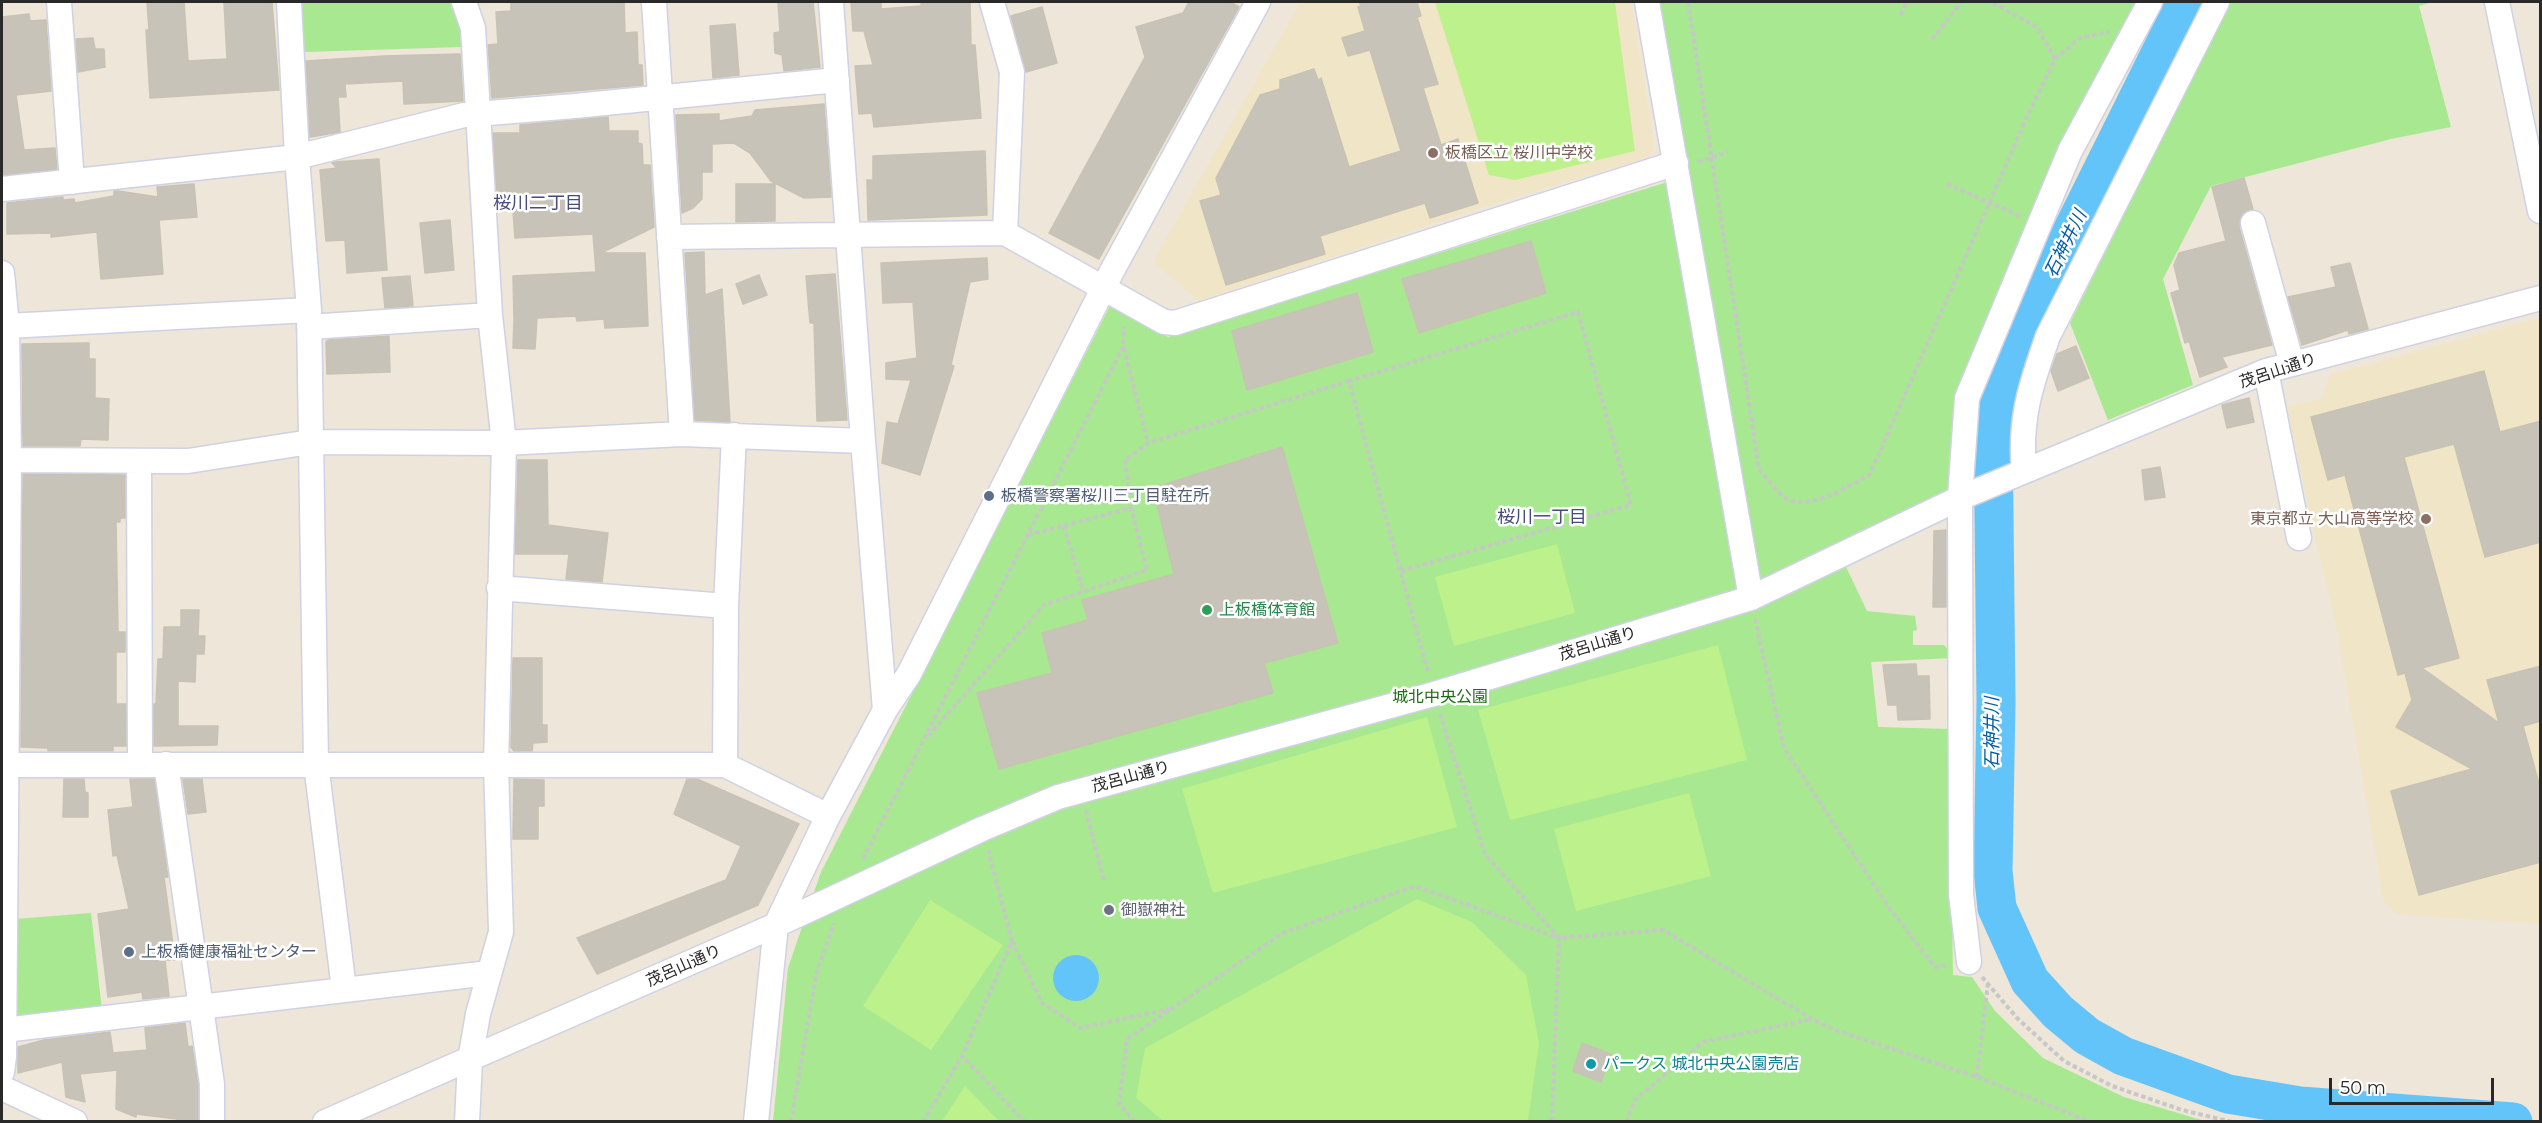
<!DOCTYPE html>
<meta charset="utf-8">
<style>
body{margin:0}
#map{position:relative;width:2542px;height:1123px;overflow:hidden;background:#ede6d9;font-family:Montserrat,sans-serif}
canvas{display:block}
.frame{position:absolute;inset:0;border:3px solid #292929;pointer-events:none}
.scale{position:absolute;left:2329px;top:1078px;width:165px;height:27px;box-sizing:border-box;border:3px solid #292929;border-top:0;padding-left:8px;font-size:18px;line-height:21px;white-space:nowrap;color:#292929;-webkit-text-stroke:4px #fff;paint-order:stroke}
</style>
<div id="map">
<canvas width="2542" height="1123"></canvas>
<div class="frame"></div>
<div class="scale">50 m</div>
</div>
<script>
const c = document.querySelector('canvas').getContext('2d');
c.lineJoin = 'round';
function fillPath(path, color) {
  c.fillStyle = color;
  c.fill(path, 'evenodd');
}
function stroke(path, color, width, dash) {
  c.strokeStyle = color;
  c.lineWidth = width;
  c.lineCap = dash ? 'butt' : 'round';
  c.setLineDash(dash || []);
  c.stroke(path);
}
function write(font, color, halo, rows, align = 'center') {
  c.font = font + ' Montserrat,"Noto Sans JP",sans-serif';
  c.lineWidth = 5;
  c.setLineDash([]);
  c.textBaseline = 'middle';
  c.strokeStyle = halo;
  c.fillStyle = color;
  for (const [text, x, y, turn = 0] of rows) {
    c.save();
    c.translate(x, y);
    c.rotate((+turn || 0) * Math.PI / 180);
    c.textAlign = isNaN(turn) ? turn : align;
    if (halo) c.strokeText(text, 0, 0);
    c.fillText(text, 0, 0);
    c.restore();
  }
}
const education = new Path2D(`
 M1300,2H1631L1655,148L1648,157L1480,208L1199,301L1153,262Z
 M2540,318V924L2396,914L2384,902L2337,631L2286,407L2322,398L2330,375Z`);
const green = new Path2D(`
 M302,2H450L460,30L461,47L304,52Z
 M1657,2H2139L2003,277L1953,411L1947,493L1837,548L1867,611L1915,616L1917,630L1913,631V645H1944L1950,652L1951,658L1871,662L1878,727L1949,729L1953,975L1972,977L1995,1011L2043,1058L2124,1097L2205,1121L773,1122L788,968L821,872L1110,306L1168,337L1687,176Z
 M2230,2H2433L2419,6L2451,127L2391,139L2211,186L2163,279L2193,385L2108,420L2070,323Z
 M91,913L102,1010L16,1017L15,919Z`);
const pitch = new Path2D(`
 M1435,2H1615L1635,151L1515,180L1489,175Z
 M1557,544L1575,613L1454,646L1435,577Z
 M1718,645L1747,760L1510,820L1478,710Z
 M1427,717L1457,827L1213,893L1182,789Z
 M1689,793L1711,876L1576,911L1554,829Z
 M1417,899L1472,922L1526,975L1539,1043L1528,1121H1163L1136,1098L1145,1048Z
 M930,900L1003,945L931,1050L863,1006Z
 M965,1086L999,1121H942Z`);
const water = new Path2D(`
 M1053 978a23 23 0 1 1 46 0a23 23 0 1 1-46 0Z`);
const river = new Path2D(`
 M2186,2L2028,320L1993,422L1996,702L1993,871L1997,908L2030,981L2058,1012L2087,1036L2123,1056L2228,1094L2300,1106L2513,1122`);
const building = new Path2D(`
 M147,2H184L188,61L227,59L224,2H272L279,90L150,98L146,30H149Z
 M511,2H624L625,33L637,32L638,65H642L643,85L492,98L488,45L498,44L496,12L511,11Z
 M778,2H813L820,67L784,71L782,55L775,53L774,33L780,32Z
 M851,2H881V9L921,6V2H970L971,45H975L981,118L874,127L872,113L859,114L855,66L873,65L864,31H853Z
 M1189,2H1230L1239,7L1099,259L1049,233L1145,57L1136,27L1183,13Z
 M1359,2H1417L1421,16L1417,17L1438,84L1423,88L1441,145L1458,139L1478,203L1430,218L1425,203L1320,236L1325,254L1226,285L1200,201L1221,195L1216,178L1260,95L1280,89V80L1314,69L1318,80L1321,78L1349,167L1401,151L1370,50L1348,56L1342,38L1365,31L1358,7L1361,6Z
 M1042,7L1057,63L1026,72L1011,16Z
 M29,14L30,21L46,20L51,91L16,95L24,150L55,148L57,169L2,175V17Z
 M735,24L739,75L713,78L710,26Z
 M93,38L95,49H104L105,67L78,72L76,39Z
 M460,54L463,101L404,104L403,81L345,84L346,97H338L340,132L310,137L306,61L385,56Z
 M824,104L831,197L804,198L771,181L750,153L734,143L712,144V172H702V199L693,208L682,213L676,115L719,114V121L752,116L755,110Z
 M608,117L609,131H638V143L642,144L643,165H650L654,227L601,253H645L648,326L605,328L604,319L577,321L576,316L537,318L535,349L513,348L514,319L513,276L596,272L593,234L515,238L512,198H497L493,133H520V125Z
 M985,151L987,215L868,220L867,180H873V156Z
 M379,159L387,270L347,273L345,240L326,241L320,170L337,168L332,163L335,162Z
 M2244,178L2253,209L2242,213L2239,227L2272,345L2222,357L2227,367L2200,377L2189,341L2185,343L2171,293L2180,290L2174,265L2179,253L2226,241L2212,187Z
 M194,184L197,217L159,220L163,274L101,279L97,232L51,237V233L7,234V203L63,197V200L74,199L75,203L114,196V191H118L158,197L157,187Z
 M736,184H775V221L736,222Z
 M450,220L454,270L425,273L420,223Z
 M1531,241L1546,293L1419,333L1402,279Z
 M704,252L705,295L722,289L730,422L695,420L685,253Z
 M987,258L988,279L970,282L951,365L954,366L920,475L882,463L887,422L898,424L911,380L886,379V363L917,358L913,302L883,303L881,263Z
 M2350,263L2368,329L2349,334L2348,330L2302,345L2288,297L2336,287L2331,267Z
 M835,274L847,420L817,421L814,323H810L806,276Z
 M759,275L767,295L743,304L736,284Z
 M410,276L413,306L385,308L382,278Z
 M1357,293L1373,352L1247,390L1232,331Z
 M389,336L390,372L327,374L326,342L328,340Z
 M89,343V359H95V398L109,399L108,440L81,439L80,446H23L22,344Z
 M2076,346L2089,378L2058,391L2051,371L2057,354Z
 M2484,371L2500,432L2541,421V542L2485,557L2454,444L2404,457L2459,658L2422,668L2499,723L2487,680L2541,666V721L2523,726L2541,791V862L2419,895L2391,791L2472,769L2396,727L2412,700L2405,673L2398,675L2345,475L2328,480L2311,417Z
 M2249,398L2254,422L2227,428L2222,405Z
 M1282,447L1338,643L1264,663L1273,693L999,769L977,693L1052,673L1042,633L1088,620L1082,600L1174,574L1153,488Z
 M518,460H547L548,525L608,533L602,582L566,579L569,554H515Z
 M2160,467L2165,497L2145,500L2142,470Z
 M23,474L125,475V518H120V522H116L118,632H125V652H116V704H126V746H113V751H48V748L21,747Z
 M1946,530V607H1933L1934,531Z
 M181,610H199L198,636H205L204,654H196L195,682L178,681V726H218L217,745L154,746V704H156L158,659H163L164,627H181Z
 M513,658H542V725H547V742L533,743L532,751H514L511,747Z
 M1916,664L1917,676H1929L1930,719L1898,720L1897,705H1888L1883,665Z
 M64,779H84L85,792L88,793V817H63Z
 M130,779H154L168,877H164L175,960H165L169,996L143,999L142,992L108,997L98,914L129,909L117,855L113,856L108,810L133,807Z
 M183,779H202L206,812L188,814Z
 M514,779L544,780V806H538V839H513Z
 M687,779H697L799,824L758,905L597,974L577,938L726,880L741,846L674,814Z
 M185,1023L188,1047L192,1046L198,1085V1122H177V1119L136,1114V1117L116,1109L117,1070L80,1074L85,1102L66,1097L62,1062L18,1073V1047L44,1040L110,1032L113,1053L147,1050L145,1028Z
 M1582,1043L1611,1054L1601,1082L1573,1071Z`);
const path = new Path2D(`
 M1688,2L1759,469C1767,478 1775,490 1784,497C1806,514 1851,485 1870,474L2030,110L2055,59L2037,27L1991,2
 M1901,15L1906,2
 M1932,39L1962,2
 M2055,59L2080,38L2109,32
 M1698,162L1728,152
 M1947,184L2020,216
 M1124,348L1148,443
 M1064,526L1083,591
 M1028,535L1131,508L1125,460L1148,443L1349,381
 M1401,571L1631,505L1578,312L1349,381L1428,673
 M1755,619L1784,748L1890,909L1935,967L1949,965
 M1440,714L1485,854L1559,938L1663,930L1812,1019L1838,1031L1977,1077L2091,1122
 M928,736L1044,605L1147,570L1131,508
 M1086,810L1104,882
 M988,850L1012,941L962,1056L1025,1122
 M863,859L1123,347L1124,326
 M1012,941L1042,1003L1081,1028L1169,1009
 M1982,977L2018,1019L2064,1061L2112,1086L2182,1110L2232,1122
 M1977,1077L1988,983
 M791,1122L816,975L834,923
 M923,1122L962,1056
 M1135,1122L1119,1104L1127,1039L1283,933L1415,886L1559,938L1552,1122
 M1626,1122L1635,1100L1703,1042L1812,1019`);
const minor = new Path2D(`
 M59,2L72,182
 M289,2L297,157L309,310L316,764L344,989
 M464,2L473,28L490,315L504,443L496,765L501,932L478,1014L470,1060L467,1122
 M654,2L682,434
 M831,2L863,441
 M992,2L1012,72L1005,233
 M1647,2L1751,598
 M2497,2L2540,211
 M2,189L297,157L464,115L575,106L837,80
 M2253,223L2292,364
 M669,237L1005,233L1164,322L1175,323L1676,163
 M2,273L7,326L9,460L4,1057L2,1072
 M7,326L309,310
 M309,327L490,315
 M2266,371L2299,538
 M9,460L188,461L310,442L504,443L682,434L863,441L885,710
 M139,461L140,764
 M2024,471C2019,419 2031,384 2048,336L2217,2
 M499,588L726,606L725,765
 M726,606L734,435
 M166,764L212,1084V1122
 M2,765H725L828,816
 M1969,962L1961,894L1960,498L1967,398L2070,151L2150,2
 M4,1030L489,973
 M2,1088L75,1122
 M325,1122L776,925L982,829L1058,797L1434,694L1751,598L1960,498L2266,371L2540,298
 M756,1122L776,925L828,816L885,710L909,674L1112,271L1258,2`);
const markers = [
 [1433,153,6,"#8d6e63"],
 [989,496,6,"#5c6f8a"],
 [2426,519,6,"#8d6e63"],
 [1207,610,6,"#2e9e5b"],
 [1109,910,6,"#6b7280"],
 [129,952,6,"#5c6f8a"],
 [1591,1064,6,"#0f9aa8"]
];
const educationNames = [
 ["板橋区立 桜川中学校",1445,153],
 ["東京都立 大山高等学校",2414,519,"right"]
];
const streetNames = [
 ["茂呂山通り",2278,371,-18],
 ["茂呂山通り",1598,644,-17],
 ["茂呂山通り",1131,777,-15],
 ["茂呂山通り",684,966,-24]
];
const serviceNames = [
 ["板橋警察署桜川三丁目駐在所",1001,496],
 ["上板橋健康福祉センター",141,952]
];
const leisureNames = [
 ["上板橋体育館",1219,610]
];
const parkNames = [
 ["城北中央公園",1440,697]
];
const worshipNames = [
 ["御嶽神社",1121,910]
];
const cultureNames = [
 ["パークス 城北中央公園売店",1603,1064]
];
const neighbourhoodNames = [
 ["桜川二丁目",538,204],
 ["桜川一丁目",1542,518]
];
const waterNames = [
 ["石神井川",2066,244,-64],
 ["石神井川",1993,733,-90]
];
fillPath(education, '#f0e6c7');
fillPath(green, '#a7e891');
fillPath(pitch, '#bdf18b');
fillPath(water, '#63c4f9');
stroke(river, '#63c4f9', 39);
fillPath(building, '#c8c3b9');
stroke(building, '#c8c2b3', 1.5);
stroke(minor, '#cfd1e4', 27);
stroke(path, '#c7c7c7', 4, [4.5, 3]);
stroke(minor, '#fff', 24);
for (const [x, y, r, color] of markers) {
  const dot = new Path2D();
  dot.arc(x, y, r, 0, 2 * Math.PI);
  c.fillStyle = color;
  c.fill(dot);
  stroke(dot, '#fff', 2);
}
write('16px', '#785e54', '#fff', educationNames, 'left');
write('16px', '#292929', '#fff', streetNames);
write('16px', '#4e5e75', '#fff', serviceNames, 'left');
write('16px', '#27864d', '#fff', leisureNames, 'left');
write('16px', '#1e6c13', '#fff', parkNames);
write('16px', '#5b616d', '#fff', worshipNames, 'left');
write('16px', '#0d838f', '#fff', cultureNames, 'left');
write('18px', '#464b7d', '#fff', neighbourhoodNames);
write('italic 18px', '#025ea4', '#fff', waterNames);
</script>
